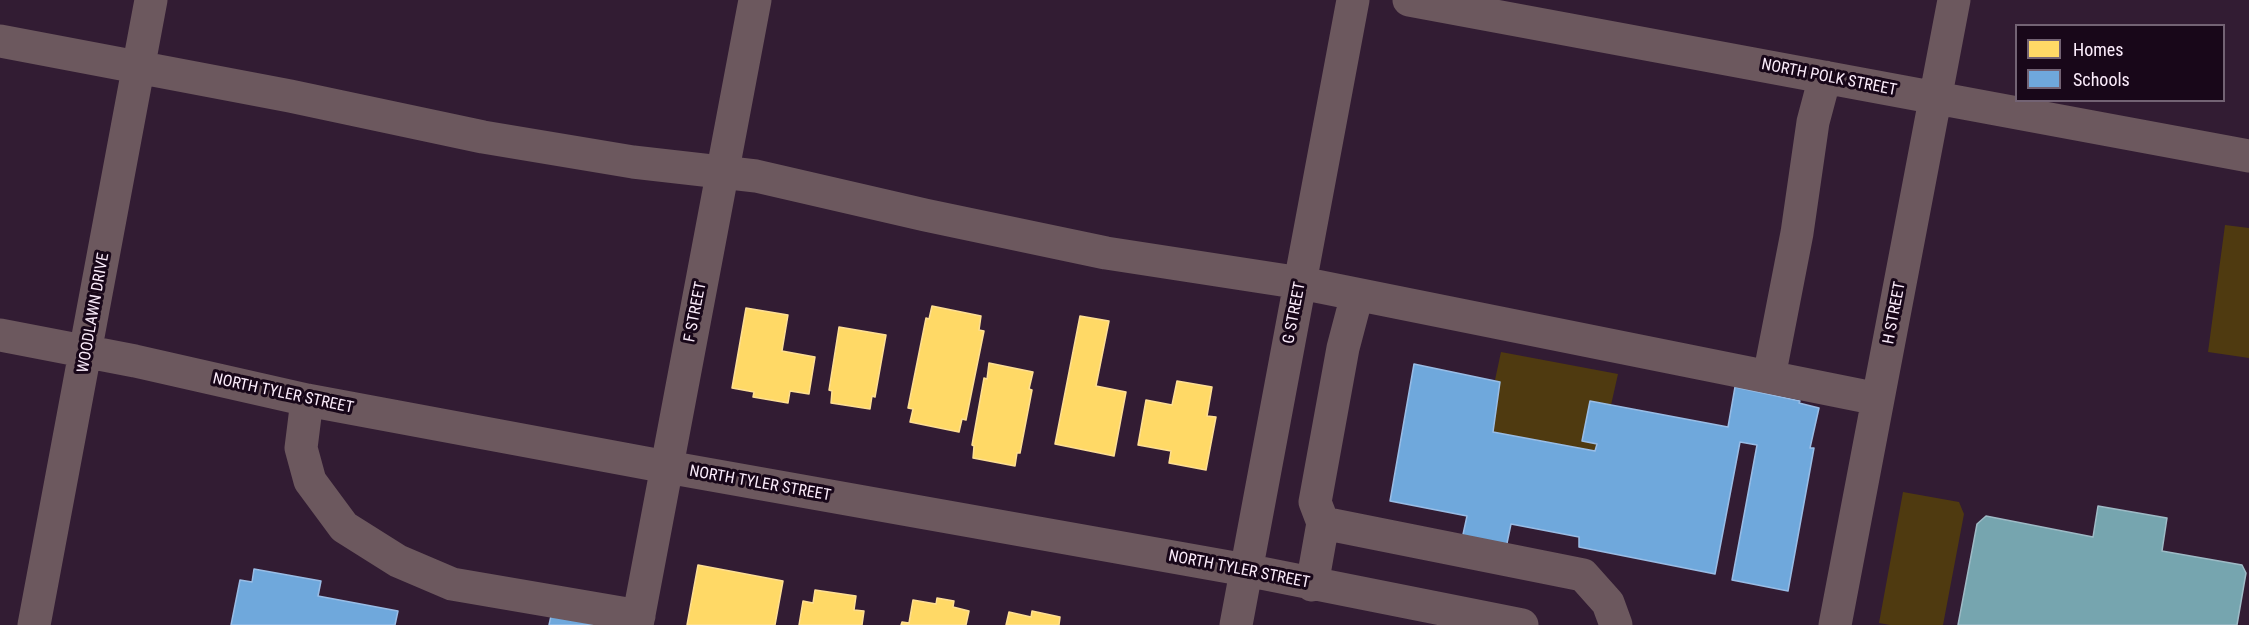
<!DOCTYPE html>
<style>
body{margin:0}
#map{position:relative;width:2249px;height:625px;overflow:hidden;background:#321c33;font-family:"Roboto Condensed",sans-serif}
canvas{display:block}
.legend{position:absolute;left:2015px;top:24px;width:210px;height:78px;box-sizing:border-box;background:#180719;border:2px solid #736374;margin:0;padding:8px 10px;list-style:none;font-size:18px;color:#fcedfc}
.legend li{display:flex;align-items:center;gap:12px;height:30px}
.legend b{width:30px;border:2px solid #736374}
</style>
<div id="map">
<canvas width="2249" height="625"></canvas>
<ul class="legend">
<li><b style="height:16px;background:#ffd966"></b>Homes</li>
<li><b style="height:16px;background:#6fa8dc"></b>Schools</li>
</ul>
</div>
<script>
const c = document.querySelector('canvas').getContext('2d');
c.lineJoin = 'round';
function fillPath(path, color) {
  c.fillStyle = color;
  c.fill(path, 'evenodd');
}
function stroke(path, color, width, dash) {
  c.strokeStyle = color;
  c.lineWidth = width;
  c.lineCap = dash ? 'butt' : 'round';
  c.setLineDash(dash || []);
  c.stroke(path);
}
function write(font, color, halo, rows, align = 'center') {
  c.font = font + ' "Roboto Condensed",sans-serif';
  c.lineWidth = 6;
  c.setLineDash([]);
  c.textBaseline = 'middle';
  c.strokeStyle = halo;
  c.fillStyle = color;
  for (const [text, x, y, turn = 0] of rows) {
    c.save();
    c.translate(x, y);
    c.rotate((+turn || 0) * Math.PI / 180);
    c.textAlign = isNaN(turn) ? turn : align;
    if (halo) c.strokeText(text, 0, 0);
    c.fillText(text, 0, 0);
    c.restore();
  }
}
const green = new Path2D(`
 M2225,225L2249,228V358L2208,352Z
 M1501,352L1618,374L1611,405L1590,401L1582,441L1597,444L1595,451L1493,432L1500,382L1495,380Z
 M1903,492L1959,502L1964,514L1943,625H1890L1879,623Z`);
const homes = new Path2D(`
 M932,306L981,316L979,330L984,331L966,420L962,419L959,432L910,422L913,409L908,408L926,318L929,319Z
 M746,308L788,315L782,351L815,357L809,394L790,391L788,403L753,397L754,392L732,388Z
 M1080,316L1109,321L1096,386L1126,392L1114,456L1055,444Z
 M839,327L886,335L875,397L872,396L870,409L831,403L832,391L829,390Z
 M989,363L1033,372L1029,389L1032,390L1020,453H1017L1015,466L973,458L974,446L972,445L984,378L987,379Z
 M1177,381L1212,387L1207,416L1216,417L1206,470L1169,463L1171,451L1138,445L1146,400L1172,405Z
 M698,565L783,581L775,625H687Z
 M815,590L856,596L854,610L864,611L862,625H799L803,601L813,603Z
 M937,598L954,601L953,607L969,611L966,625H901L902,622L909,623L913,600L936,604Z
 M1032,611L1060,617L1059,625H1006L1009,612L1031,617Z`);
const schools = new Path2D(`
 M1414,364L1500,382L1493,432L1595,451L1597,444L1582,441L1590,401L1728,427L1735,387L1800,401L1799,403L1819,408L1810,448H1814L1788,591L1732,580L1757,445L1740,442L1715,574L1579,547V537L1511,524L1506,548L1462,539L1467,516L1390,501Z
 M254,569L321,581L318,596L398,611L395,625H231L240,580L252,582Z
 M551,616L601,625H549Z`);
const public = new Path2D(`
 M2098,506L2167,518L2162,551L2242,565L2246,573L2237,625H1958L1977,524L1986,516L2093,537Z`);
const minor = new Path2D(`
 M1409,0L2249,156
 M0,41L290,96L483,137L633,162L756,176L925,215L1106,253L1301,283L1878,399
 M0,335L135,361L307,400L667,467L1246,570L1522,625
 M1769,377L1797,233L1813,122L1825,77
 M307,400L301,448L310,481L344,527L398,561L452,584L639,616
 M1323,523L1583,575L1608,603L1616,625
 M1312,585L1323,523L1315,502L1343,348L1357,295
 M34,625L151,0
 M637,625L755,0
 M1236,625L1353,0
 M1835,625L1954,0`);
const streetNames = [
 ["NORTH POLK STREET",1829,78,11],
 ["F STREET",696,312,-79],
 ["WOODLAWN DRIVE",94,313,-80],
 ["G STREET",1295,313,-79],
 ["H STREET",1895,313,-79],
 ["NORTH TYLER STREET",283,394,12],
 ["NORTH TYLER STREET",760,484,10],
 ["NORTH TYLER STREET",1239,570,11]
];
fillPath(green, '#4f3a10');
fillPath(homes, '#ffd966');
stroke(homes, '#fedf93', 1.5);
fillPath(schools, '#6fa8dc');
stroke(schools, '#99bde6', 1.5);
fillPath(public, '#76a5af');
stroke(public, '#9ebbc6', 1.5);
stroke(minor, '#6c585e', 33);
write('16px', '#fcedfc', '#180719', streetNames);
</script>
